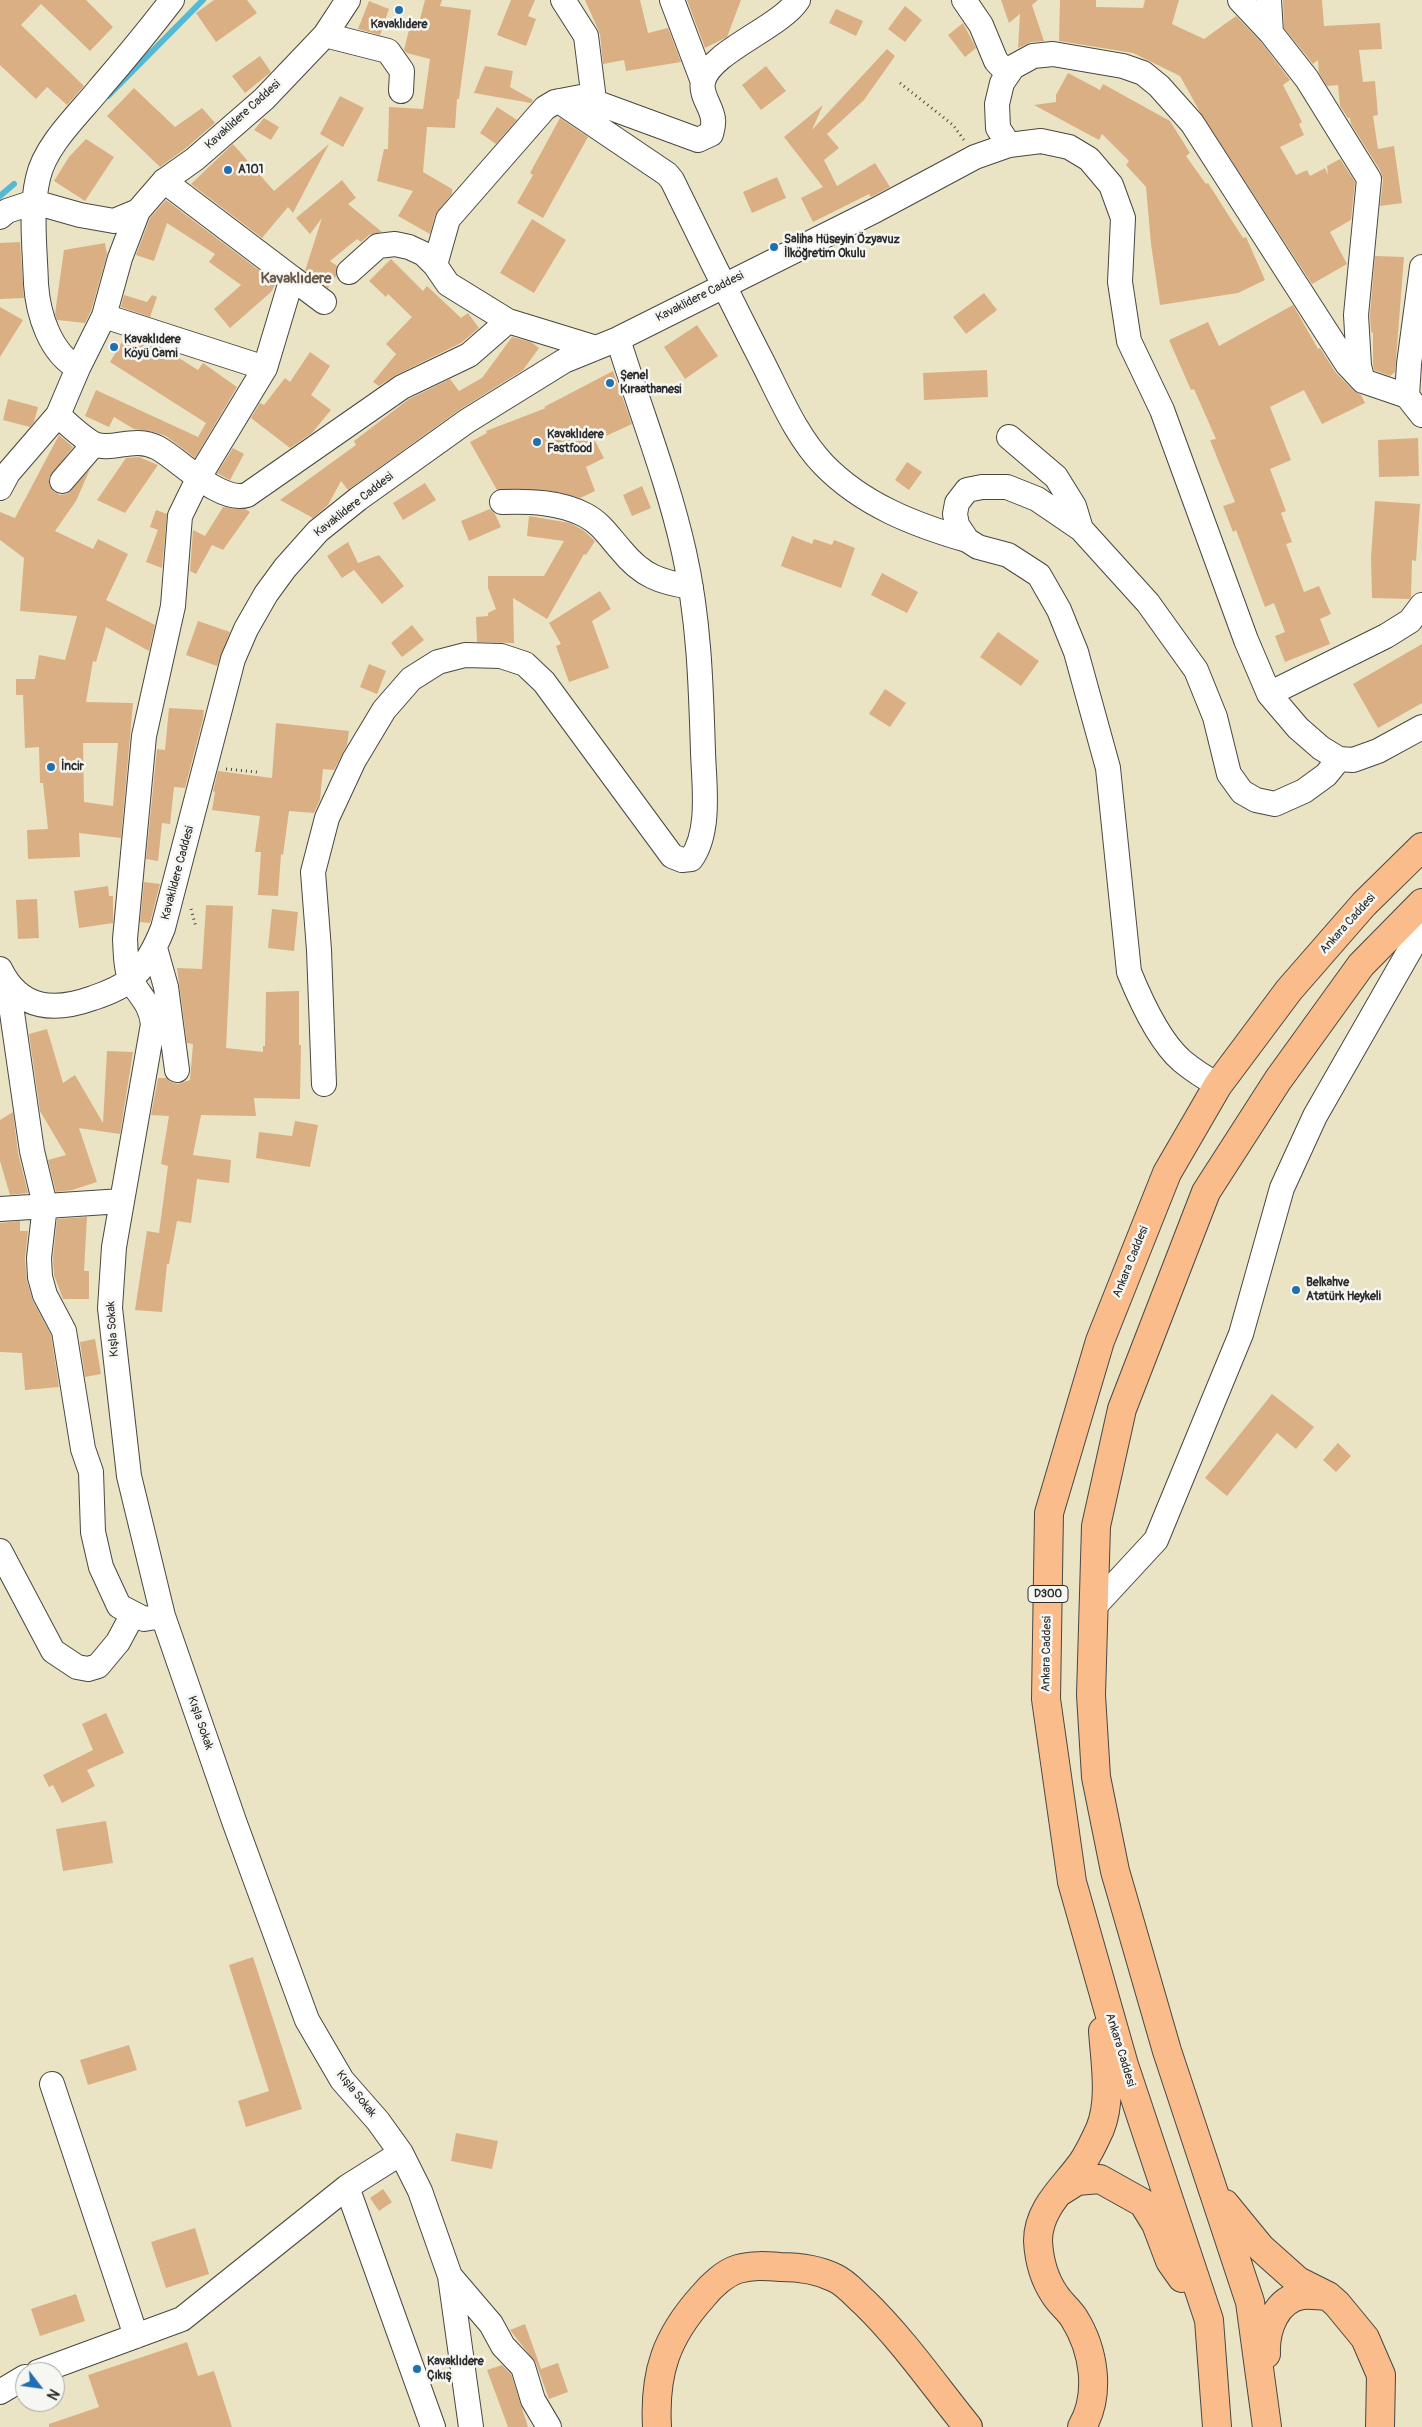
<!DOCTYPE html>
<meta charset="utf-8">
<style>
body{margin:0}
#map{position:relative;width:1422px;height:2427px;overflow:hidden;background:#eae4c5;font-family:Pangolin,sans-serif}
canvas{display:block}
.north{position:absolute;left:15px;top:2362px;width:50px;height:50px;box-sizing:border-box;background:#f6f6f2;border:1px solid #a5a5a2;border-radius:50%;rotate:120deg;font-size:14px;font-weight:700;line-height:20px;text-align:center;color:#2b2b2b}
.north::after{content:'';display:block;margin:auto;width:18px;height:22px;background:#1f6fb2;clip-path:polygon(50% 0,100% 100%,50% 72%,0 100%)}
</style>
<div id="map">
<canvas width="1422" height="2427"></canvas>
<div class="north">N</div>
</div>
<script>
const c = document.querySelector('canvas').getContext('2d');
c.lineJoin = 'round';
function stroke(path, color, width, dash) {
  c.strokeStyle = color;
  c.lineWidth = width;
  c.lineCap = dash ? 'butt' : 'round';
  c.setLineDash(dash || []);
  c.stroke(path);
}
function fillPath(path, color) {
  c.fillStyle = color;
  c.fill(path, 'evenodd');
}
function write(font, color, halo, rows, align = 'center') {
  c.font = font + ' Pangolin,sans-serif';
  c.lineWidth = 5;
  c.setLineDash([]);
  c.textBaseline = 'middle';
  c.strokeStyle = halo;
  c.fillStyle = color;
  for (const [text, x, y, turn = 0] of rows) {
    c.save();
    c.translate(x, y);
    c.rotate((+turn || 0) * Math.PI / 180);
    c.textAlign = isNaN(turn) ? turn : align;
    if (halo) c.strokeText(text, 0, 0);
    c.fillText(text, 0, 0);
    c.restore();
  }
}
const stream = new Path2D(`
 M108,96L203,0
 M0,196L14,184`);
const building = new Path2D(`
 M0,0H86L113,27L90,51L41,4L21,25L84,86L67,105L47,87L36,99L0,65Z
 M214,0H247L257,13L216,42L196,13Z
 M425,0H442L440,6L471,10L459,99H457L455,128L427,127L423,172L452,189V194L435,215L430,234L398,216L413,191L377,181L384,149H388L389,107L423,109L430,59L407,53L404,50L412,18L420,19Z
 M511,0H535L528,16L536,19L526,46L497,35Z
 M585,0H640L648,33L668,28L681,62L626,71L624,60L603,64L600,34Z
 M687,0H741L727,37L705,48Z
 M1001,0H1038L1032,5L1044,41L1031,42L1018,48L1020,14L1009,23Z
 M1060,0H1096V7L1143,8L1145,0H1179L1172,24L1204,39L1236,16L1261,42L1290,80L1283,85L1302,122L1299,124L1304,135L1280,147L1296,175L1307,170L1310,176L1325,168L1328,175L1327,166L1340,159L1355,182L1351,220L1330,232L1347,264L1312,284L1200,112L1180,76L1133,53L1059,41Z
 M1283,0H1322L1324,26L1380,23L1382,49L1359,50L1363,82L1375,81L1378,115L1373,116L1378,149L1394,146L1402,203L1380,206L1383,180L1381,172L1351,124L1350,118H1348L1340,106L1338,85L1327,86L1319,73L1318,60L1313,64L1284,28Z
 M369,1L389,9L380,35L358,29Z
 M905,6L922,20L905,42L888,29Z
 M836,9L863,21L856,36L829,23Z
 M963,23L976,48L965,57L948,35Z
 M887,49L895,56L864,100L827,134L839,148L824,160L837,186L875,163L890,187L871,197L869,194L813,222L801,198L823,187L784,137L823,105L812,130Z
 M260,56L271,72L245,93L232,76Z
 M485,66L513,71L510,87L533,100L531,103L474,93Z
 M766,66L786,91L761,110L742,85Z
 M1068,73L1100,90L1103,84L1170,121L1190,153L1186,156L1206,184L1208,183L1243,238L1246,237L1265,280L1238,293L1160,305L1151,244L1146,187L1126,165L1129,161L1102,134L1099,140L1034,105L1056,102V95Z
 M134,88L175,127L202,108L215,123L186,148L160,167L107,116Z
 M340,96L364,108L343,147L320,134Z
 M497,107L517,120L496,144L480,133Z
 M264,118L279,127L271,140L254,130Z
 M560,118L588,137L543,218L517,203L533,175L530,173Z
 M86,139L114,157L85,201L54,181L69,157Z
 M233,144L274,191L329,144L293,213L288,207L262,238L191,184Z
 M777,177L786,198L752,213L743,192Z
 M342,180L356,198L348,204L382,232L369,235L361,242L357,239L330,261L337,266L336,276L328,288L305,271L322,218L310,234L296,218Z
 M166,200L276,283L271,292L230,328L214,309L241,285L209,262L215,254L167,223L154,261L136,255L150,218Z
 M532,219L566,240L534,293L500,273Z
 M20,242L24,298L0,299V243Z
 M105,243L107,255L91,311L85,323L57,320L55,314L64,250Z
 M1375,256L1404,257L1395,372L1390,376L1374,370L1373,364V333L1371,332L1370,315Z
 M391,259L423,291L427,286L461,318L468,313L479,328L461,343L396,375L379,386L373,382L396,354L386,344L412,317L388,294L386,297L369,281Z
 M984,293L997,310L966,334L953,317Z
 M124,295L147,302L152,295L157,297L150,317L121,307Z
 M1293,305L1318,349L1320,348L1336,373L1353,390L1361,395L1365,403L1322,424L1304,390L1270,407L1291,460L1270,469L1286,511L1281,513L1292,542L1286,544L1304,592L1319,586L1331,614L1320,619L1330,644L1285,662L1275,636L1285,632L1274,603L1265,607L1236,530L1233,532L1223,506L1235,502L1210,440L1216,439L1194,389L1191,390L1169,340L1208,322L1219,346Z
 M0,307L23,320L0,357Z
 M697,325L718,356L685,379L664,347Z
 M125,337L171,353L198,370L203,363L237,387L195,458L166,436L154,432L134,429L114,417L109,427L85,416L96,390L198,437L206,423L110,362Z
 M512,337L531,342L539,348L523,370L459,410L348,490L341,481L328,505L313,518L280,500L356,445L354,441L409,399L450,379L459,391L482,378Z
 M310,352L330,366L311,395L331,410L312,433L290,448L251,418L260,403L264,405L285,378L290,382Z
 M987,370L988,397L924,400L923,373Z
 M613,371L632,424L595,441L604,458L586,467L595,491L580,498L546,490H497L470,442L487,433L486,431L546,408L544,407Z
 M8,399L38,407L34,422L30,427L3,420Z
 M59,435L73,447L49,478V485L53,491L60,495L67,494L90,469L76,501L55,531L93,549L98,539L128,554L106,600L155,625L149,651L106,627L96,662L93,661L86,702L133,703L121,838L79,833L80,857L28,859L27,830L48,829L43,783H40L39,747L25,748L23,695H16V679H35L39,655L65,660L77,616L20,611L24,558L0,540V512L15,518ZM83,743H118L113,806L84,802Z
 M1418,438L1419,476L1379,477L1378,440Z
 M233,448L244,454L230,480L217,473Z
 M139,457L158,465L125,513L97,500L126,458Z
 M907,462L922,472L909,490L895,480Z
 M425,483L436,500L403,520L393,503Z
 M642,486L651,508L632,516L623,495Z
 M1375,501L1420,504L1416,561L1412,560L1411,596L1410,599L1372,598L1371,557Z
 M223,507L245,509L250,512L223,550L212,545L196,574L190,571L193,530L205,536Z
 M490,509L495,514L501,527L469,541L461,521Z
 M156,510L167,514L162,568L146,562L158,530L150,527Z
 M529,516L570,523L583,530L595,541L586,555L584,554L547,619L513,598L514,643L477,642L476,617L488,616V613L496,609L488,588V576H544L564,541L527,536Z
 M792,536L812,544L814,539L832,545L834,540L855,548L841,588L781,566Z
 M348,542L358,563L379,555L404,586L382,604L354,570L342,578L327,556Z
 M882,573L918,592L907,613L871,595Z
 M600,591L611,609L592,621L609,668L569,682L556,646L561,644L549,623Z
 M198,621L230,632L217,666L186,655Z
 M412,625L424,640L402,657L391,643Z
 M998,632L1039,661L1021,686L980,657Z
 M1422,644V703L1378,728L1353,684Z
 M369,664L386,671L377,694L360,687Z
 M885,689L906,703L890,727L869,714Z
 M169,708L204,710L203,719L185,788L174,787L170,824L162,823L158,861L146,859L157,749L165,750Z
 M276,723L349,731L347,745L334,770L323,769L320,800L314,813L289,811L283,855L281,854L278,896L258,895L261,852H255L260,816L212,810L215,792L213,791L218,771L272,778Z
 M144,882L160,884L150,923L140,922Z
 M108,886L109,896H113V923L79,928L74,891Z
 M37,899L39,938L18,939L16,900Z
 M206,905L233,906L226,1048L263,1052V1046H265L266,992L299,991V1045H301L300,1099L254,1098L256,1116L201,1115L193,1155L231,1160L229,1183L197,1179L191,1223L177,1221L169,1264H167L162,1312L135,1310L147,1231L159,1233L168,1166L161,1164L169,1116L151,1115L158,1078H166L171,1082L178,1084L190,1080L193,1044L187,1043L177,968L202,969Z
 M272,909L298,912L294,951L268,948Z
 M47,1029L63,1083L75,1075L103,1123L107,1051L133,1052L120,1134L79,1128L97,1182L72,1190L56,1192L48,1160L66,1155L40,1111L29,1034Z
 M13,1112L18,1153L28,1193L10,1195L0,1161V1120Z
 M295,1121L318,1125L310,1167L256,1158L259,1132L292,1136Z
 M87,1217L84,1271H89V1299H63L54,1275L53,1258L57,1219Z
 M20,1221V1231H28L25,1259L27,1281L33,1301L51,1335L59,1387L25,1390L22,1353L0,1352V1223Z
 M95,1339L101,1374L85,1377L80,1342Z
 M1272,1394L1314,1427L1296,1449L1277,1433L1227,1496L1205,1478Z
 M1338,1443L1351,1456L1336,1472L1323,1460Z
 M106,1713L124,1753L87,1770L95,1786L62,1803L53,1785L49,1787L43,1775L93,1750L82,1724Z
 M106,1821L113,1863L63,1871L56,1829Z
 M253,1957L302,2109L246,2127L238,2101L269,2091L229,1965Z
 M129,2045L137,2070L88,2085L80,2060Z
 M456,2133L498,2141L492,2169L451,2161Z
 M383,2189L392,2202L379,2211L370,2198Z
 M195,2228L209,2274L166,2288L151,2242Z
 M76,2294L85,2321L40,2336L31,2309Z
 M525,2324L541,2369L558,2363L568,2392L549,2399L536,2363L510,2330Z
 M187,2342L198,2376L214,2371L232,2427H49V2424L99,2407L88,2375Z
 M502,2365L511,2374L528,2427H508L487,2370Z`);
const path = new Path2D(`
 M900,83L953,125L964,140
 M226,769L257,772
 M191,909L196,927`);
const minor = new Path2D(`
 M563,0L586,36L594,100
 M672,0L703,82
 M964,0L981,25L996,61L1008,74
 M1240,0L1271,33L1307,79L1369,179L1356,315L1359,366L1363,381
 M1269,0L1271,33
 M325,35L388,51L402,71L401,91
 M559,101L667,174L672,180C702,241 731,301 762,361C780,396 796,436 824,465C863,505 915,525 967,540
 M1009,145L998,128L997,104L1002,83L1013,67L1033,56L1053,54L1123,66L1143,73L1159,86L1192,123L1347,364L1363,381L1407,396
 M164,181L292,278L265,368L199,477L180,516L173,606L144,736L125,939C126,952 125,966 130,978C139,997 150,1001 153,1024L114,1247L110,1308L129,1476L163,1616L234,1821L307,2020L342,2080L378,2121L401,2153L420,2191L450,2276L471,2427
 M0,217L7,211L34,202L80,215L114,221L138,211
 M435,265L448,219L545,108L555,102L581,97L698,140L711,134C712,130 714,124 713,119C712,107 700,95 703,82C709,52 780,28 798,0
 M1422,267L1409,364L1407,396L1422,415
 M349,272L378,246L395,244L409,247L424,254L435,265L448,284L508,321L596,348
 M292,278L324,302
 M104,316L265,368
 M78,368C50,353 38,314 36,284C35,249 30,212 38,178C45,145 80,113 100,88C125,59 149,30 172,0
 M58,415C69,425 81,437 94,444C113,452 133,435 158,448C181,461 220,503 247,495L402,387L469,355L508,321
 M1009,437L1056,477L1074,506L1081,529
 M62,481L94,444
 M0,488L8,473L58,415L78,368L104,316L120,258L138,211L164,181L195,159L264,99L325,35L348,0
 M502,502C530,501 560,502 585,515C601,523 610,538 621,550C642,576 660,582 691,587
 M1269,694L1386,636L1410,621L1422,605
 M155,948L166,987L177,1070
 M0,969C20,1010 54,1012 93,998C105,994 121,988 131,979C146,966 156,946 163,928L233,659L246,629L266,594L285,568L318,531L358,499L467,421L564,361L618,339L876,210L975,157L1009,145L1041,141L1069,147L1089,159L1111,185L1123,218L1120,282L1129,341L1162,410L1246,640L1269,694L1298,728L1321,748L1339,759L1353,760L1378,751L1422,727
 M8,985L32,1151L45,1205L39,1258L40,1277L45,1295L64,1331L83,1449L91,1472L93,1532L101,1567L119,1606L144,1619L163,1616
 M324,1084L319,950L313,872L327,818L354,760L384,710L411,679L438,662L465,655L501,656L525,664L544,682L672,856L682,860L691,859C711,832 704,784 703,752C701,685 699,618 684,552C668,480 640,410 618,339
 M1218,1085C1205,1078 1193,1070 1182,1061C1160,1042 1140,999 1129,972L1108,768L1076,652L1059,610L1039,575L1008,555L978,547L967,540L957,525L955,514L957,503L967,490L982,487H1007L1037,499L1081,529L1148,603L1196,670L1215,717L1229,774L1242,792L1256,800L1275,804L1304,791L1326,775L1339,759
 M0,1209L122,1201
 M0,1551L53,1651L77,1667L88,1669L98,1666L118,1642L133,1614
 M1094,1607L1156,1540L1241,1334L1282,1188L1315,1116L1422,929
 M52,2084L136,2336
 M347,2187L433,2427
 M450,2276L491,2324L503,2346L523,2367L533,2400L549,2427
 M38,2372L182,2319L347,2187L401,2153
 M0,2392L25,2377`);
const highway = new Path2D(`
 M1058,2193L1077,2181L1100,2179L1143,2203L1156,2224L1170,2261L1182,2278
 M1225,2204L1261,2248L1298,2281L1328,2296L1337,2304L1365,2338L1381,2375L1380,2427
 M1266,2354C1265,2329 1276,2299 1303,2295C1311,2294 1320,2296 1328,2296
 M657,2427C654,2373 666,2337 703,2296C711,2286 725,2273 738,2269C752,2265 766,2266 780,2267C798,2267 819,2270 835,2278C846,2283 855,2294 864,2302C903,2340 934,2385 968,2427
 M1082,2427C1101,2394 1094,2350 1074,2318C1069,2310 1060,2303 1055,2295C1044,2279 1039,2259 1038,2241C1038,2208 1065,2187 1082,2163C1089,2153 1095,2140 1100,2129C1112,2100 1105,2061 1103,2031
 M1217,2427L1209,2320L1124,2065L1072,1882L1046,1699L1049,1513L1100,1341L1167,1173L1218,1085L1289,990L1364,904L1422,847
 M1267,2427L1250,2302L1167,2051L1115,1871L1096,1777L1091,1695L1096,1526L1122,1409L1206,1192L1278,1080L1361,965L1422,903`);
const markers = [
 [399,10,5,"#1f6fb2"],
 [228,170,5,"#1f6fb2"],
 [774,247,5,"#1f6fb2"],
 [114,347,5,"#1f6fb2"],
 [610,383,5,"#1f6fb2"],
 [537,442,5,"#1f6fb2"],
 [51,767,5,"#1f6fb2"],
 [1296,1290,5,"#1f6fb2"],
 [417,2369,5,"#1f6fb2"]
];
const shields = [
 [1048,1594,40]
];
const shieldNames = [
 ["D300",1048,1594]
];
const poiNames = [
 ["Kavaklıdere",399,25,"center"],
 ["A101",238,170],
 ["Saliha Hüseyin Özyavuz",784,240],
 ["İlköğretim Okulu",784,254],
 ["Kavaklıdere",124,340],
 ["Köyü Cami",124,354],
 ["Şenel",620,376],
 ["Kıraathanesi",620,390],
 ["Kavaklıdere",547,435],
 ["Fastfood",547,449],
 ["İncir",61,767],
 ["Belkahve",1306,1283],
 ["Atatürk Heykeli",1306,1297],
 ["Kavaklıdere",427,2362],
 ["Çıkış",427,2376]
];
const streetNames = [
 ["Kavaklidere Caddesi",243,115,-42],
 ["Kavaklidere Caddesi",700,297,-27],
 ["Kavaklidere Caddesi",354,505,-38],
 ["Kavaklidere Caddesi",178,873,-75],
 ["Ankara Caddesi",1348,924,-48],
 ["Ankara Caddesi",1131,1262,-68],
 ["Kışla Sokak",113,1329,-94],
 ["Ankara Caddesi",1047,1654,-89],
 ["Kışla Sokak",200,1723,71],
 ["Ankara Caddesi",1120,2050,73],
 ["Kışla Sokak",356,2094,51]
];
const quarterNames = [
 ["Kavaklıdere",296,279]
];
stroke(stream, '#56b9d4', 6);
fillPath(building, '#daaf84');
stroke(minor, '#484742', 26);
stroke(highway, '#484742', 30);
stroke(path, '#484742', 3, [1, 4]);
stroke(minor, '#fff', 24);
stroke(highway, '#f9bc8a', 28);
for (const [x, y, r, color] of markers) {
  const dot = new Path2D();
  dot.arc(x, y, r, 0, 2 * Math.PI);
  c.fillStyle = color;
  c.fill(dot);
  stroke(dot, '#f6f6f2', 2);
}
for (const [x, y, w] of shields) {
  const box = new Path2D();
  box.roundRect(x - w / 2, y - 8.5, w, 17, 4);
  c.fillStyle = '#f6f6f2';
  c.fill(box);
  stroke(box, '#2b2b2b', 1);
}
write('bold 11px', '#2b2b2b', null, shieldNames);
write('bold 12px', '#2b2b2b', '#f6f6f2', poiNames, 'left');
write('12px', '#2b2b2b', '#f6f6f2', streetNames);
write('bold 15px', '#68594a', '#f6f6f2', quarterNames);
</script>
